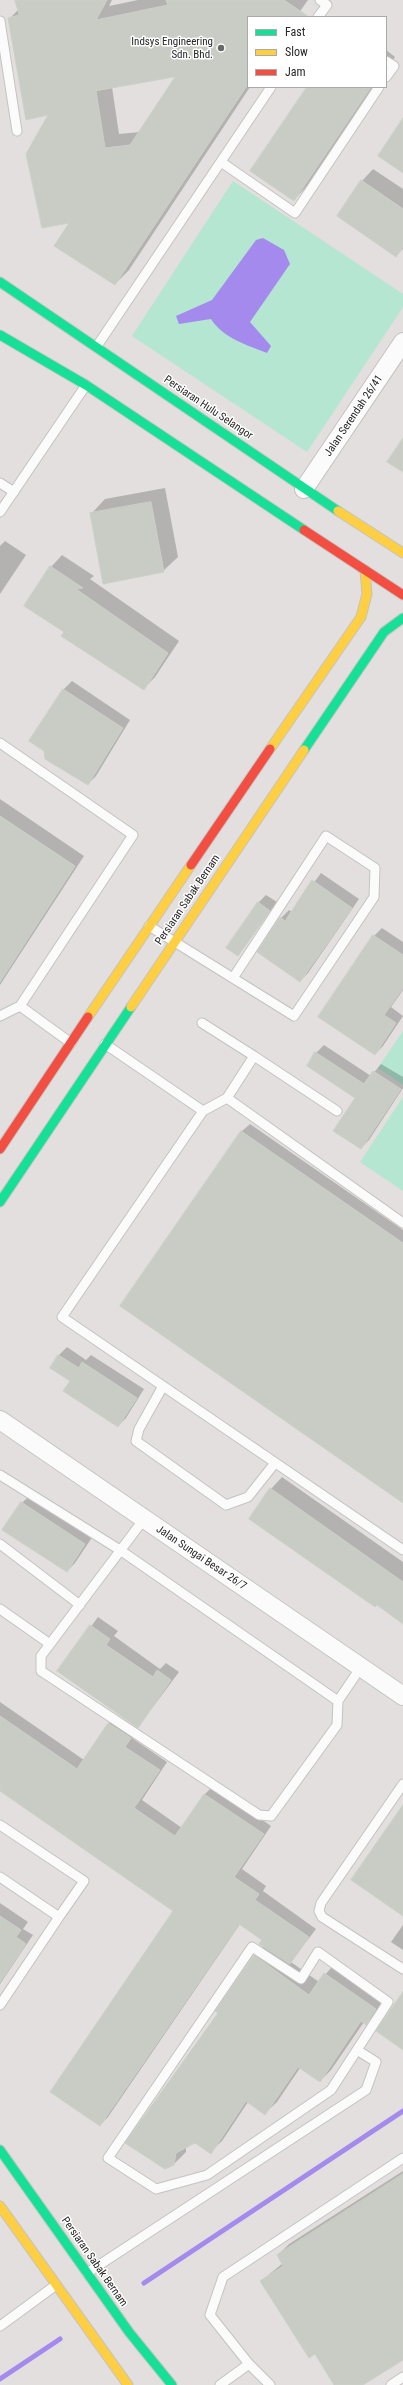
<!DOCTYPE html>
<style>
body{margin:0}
#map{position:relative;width:403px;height:2385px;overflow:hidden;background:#e1e6dc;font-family:"Roboto Condensed",sans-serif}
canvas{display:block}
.legend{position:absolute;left:247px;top:16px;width:140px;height:72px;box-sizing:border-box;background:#fff;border:1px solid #a9a9a9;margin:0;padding:5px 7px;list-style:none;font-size:12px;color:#272727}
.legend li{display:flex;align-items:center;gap:8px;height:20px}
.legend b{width:20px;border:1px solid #a9a9a9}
</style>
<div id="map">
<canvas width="403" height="2385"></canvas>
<ul class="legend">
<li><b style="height:5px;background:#16e098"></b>Fast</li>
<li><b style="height:5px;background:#ffcf43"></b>Slow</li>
<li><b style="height:5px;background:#f24e42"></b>Jam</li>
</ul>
</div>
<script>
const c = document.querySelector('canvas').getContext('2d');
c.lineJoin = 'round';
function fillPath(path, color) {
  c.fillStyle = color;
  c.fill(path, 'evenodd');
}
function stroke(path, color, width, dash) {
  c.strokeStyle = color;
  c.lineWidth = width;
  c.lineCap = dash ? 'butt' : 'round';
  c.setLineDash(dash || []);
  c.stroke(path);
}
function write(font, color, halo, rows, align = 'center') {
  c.font = font + ' "Roboto Condensed",sans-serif';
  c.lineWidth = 3;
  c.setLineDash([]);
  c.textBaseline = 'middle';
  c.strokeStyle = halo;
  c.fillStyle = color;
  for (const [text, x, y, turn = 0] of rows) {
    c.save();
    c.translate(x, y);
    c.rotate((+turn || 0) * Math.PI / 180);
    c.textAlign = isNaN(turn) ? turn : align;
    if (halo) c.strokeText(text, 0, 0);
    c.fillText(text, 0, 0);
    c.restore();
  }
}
const industrial = new Path2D(`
 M0,0H403V2385H0ZM248,17H386V87H248Z`);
const green = new Path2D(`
 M233,181L403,294V307L307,452L132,336Z
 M403,1031V1085L378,1068Z
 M403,1097V1191L360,1162Z`);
const water = new Path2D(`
 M263,238L284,250L290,264L250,322L271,346L267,353C247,345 223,338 211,319L179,324L176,316L212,300L256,240Z`);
const shadow = new Path2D(`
 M17,0H112L109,6L138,0H308L296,17H248V87H250L129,270L115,284L71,222L50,114L10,18L19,9ZM177,76L140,132L119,134L112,87Z
 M386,50L395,57L386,70Z
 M308,87H375L308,185L294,200Z
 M373,169L403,189V249L396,255L362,181Z
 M165,488L178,557L163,571L91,514L105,499Z
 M5,541L26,555L0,594V546Z
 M62,555L94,576L90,579L179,641L155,677L144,688L65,631L51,567Z
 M72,681L130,720L96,776L88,784L31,741L64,689Z
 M0,799L84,856L0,985Z
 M321,873L359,899L308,973L300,981L281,918L289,910L292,912Z
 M266,895L277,902L238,955L258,903Z
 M382,928L403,942V990L391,1007L403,1016L383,1046L375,1054L320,1017L374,936Z
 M324,1045L371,1076L381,1064L403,1077V1088L369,1140L361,1148L356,1097L316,1053Z
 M250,1124L403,1230V1502L121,1306L242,1131Z
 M67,1347L86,1360L91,1355L144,1389L126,1418L118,1426L71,1380L59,1355Z
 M282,1477L403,1562V1622L271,1489Z
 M30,1495L93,1536L75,1563L67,1571L22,1503Z
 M98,1617L118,1631L114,1636L160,1669L166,1663L179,1672L138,1727L59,1670Z
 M0,1702L84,1760L109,1723L117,1715L138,1729L132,1738L167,1762L142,1800L182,1828L205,1794L213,1786L271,1826L242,1869L266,1886L263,1891L316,1929L291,1962L319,1982L336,1962L387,1997L378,2012L366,2023L364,2022L331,2070L320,2081L300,2068L277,2102L265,2113L248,2102L222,2141L210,2152L195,2142L186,2146V2152L174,2164L165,2168L220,2013L254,1956L264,1946L263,1940L240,1924L108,2117L100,2125L175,1910L0,1790Z
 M0,1903L28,1922L23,1929L33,1935L0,1984Z
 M403,1925V1950L391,1942Z
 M403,2171V2358L361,2385H336L315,2352L261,2281L283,2263L278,2255L289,2244Z`);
const stream = new Path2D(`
 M144,2283L403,2111
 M0,2379L60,2339`);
const building = new Path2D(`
 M15,0H107L96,20L168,5L166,0H284L309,17H248V84L115,285L54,246L69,223L42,228L26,154L48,115L26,120L8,18L19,15ZM175,77L130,145L105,148L96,91Z
 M307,87H371L294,201L250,171Z
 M403,118V173L378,156Z
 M361,180L403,209V247L396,257L337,216Z
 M403,438V472L387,462Z
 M151,502L164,572L103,584L90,513Z
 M50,566L83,588L76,589L168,653L144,690L61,636L64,632L24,606Z
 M63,689L123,728L88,785L45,759L44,751L29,741Z
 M0,816L75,866L0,982Z
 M312,880L352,908L300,982L257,952L280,917L285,921Z
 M258,902L270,911L238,956L226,948Z
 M373,935L403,955V988L384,1015L396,1023L375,1055L318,1017Z
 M315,1052L364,1084L373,1071L401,1089L361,1149L333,1131L355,1098L307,1066Z
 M241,1131L403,1243V1503L120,1306Z
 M58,1355L79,1368L82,1362L137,1398L118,1427L63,1391L70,1381L50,1368Z
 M270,1488L403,1582V1624L377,1605L375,1607L249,1519Z
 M21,1502L85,1544L67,1572L2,1530Z
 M90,1625L110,1639L106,1645L153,1677L157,1670L171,1680L138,1728L57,1671Z
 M0,1716L77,1769L108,1723L131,1738L125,1747L160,1770L134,1808L175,1836L204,1794L264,1834L234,1877L259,1894L255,1900L309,1937L290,1964L259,1944L262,1940L239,1924L100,2126L50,2092L173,1911L0,1791Z
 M403,1805V1916L351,1880Z
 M0,1916L21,1930L16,1937L26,1944L0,1982Z
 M254,1955L309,1995L324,1973L376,2009L366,2025L361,2021L320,2082L298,2067L265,2115L246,2101L211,2154L195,2143L176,2153L174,2165L165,2169L125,2143L218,2013L215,2011Z
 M403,1992V2050L376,2031Z
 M403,2174V2360L363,2385H334L315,2354L309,2358L260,2281L283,2266L277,2255Z`);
const lane = new Path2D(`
 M318,17L327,5L320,0
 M0,21L17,131
 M386,61L394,66L386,77
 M221,162L295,213L379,87
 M97,346L271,87
 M0,483L14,492
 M0,512L86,385
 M0,743L133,835L20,1006L0,1016
 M149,926C197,956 246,986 294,1016L374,897L375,868L326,836L233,978
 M20,1006L71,1043
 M202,1023L254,1056L227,1098
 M105,1044L203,1111L62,1317L403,1550
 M254,1056L337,1111
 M203,1111L227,1098L403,1223
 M163,1386L139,1429L136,1441L226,1505L248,1497L275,1463
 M0,1475L120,1550L338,1701L337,1725L271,1816L259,1815L41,1671V1656L144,1519
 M0,1544L80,1605
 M0,1609L50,1644
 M338,1701L361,1667
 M403,1784L321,1903L319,1911L322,1917L403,1969
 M0,1825L84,1881L59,1917
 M0,1877L59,1917L0,2005
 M252,1947L301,1979L318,1952L388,2002L331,2090L207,2175L156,2189L108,2158Z
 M87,2273L366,2090L376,2062L357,2050
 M0,2326L56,2285
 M220,2385L249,2364
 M270,2385L249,2364L210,2315L223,2277L403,2158
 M391,2385L403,2377`);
const street = new Path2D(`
 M304,489L403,342
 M0,1420L403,1696`);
const fast = new Path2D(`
 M0,282L338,511
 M0,335L86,385L304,530
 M304,750L384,632L403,618
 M0,1202L131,1007
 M0,2150L129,2332L172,2385`);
const slow = new Path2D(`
 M338,511L403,553
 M270,749L361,617L367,594L365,570
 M131,1007L304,750
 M88,1017L191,865
 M0,2206L128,2385`);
const jam = new Path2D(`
 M304,530L403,595
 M191,865L270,749
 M0,1149L88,1017`);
const markers = [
 [221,48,4,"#686a66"]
];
const poiNames = [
 ["Indsys Engineering",213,42],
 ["Sdn. Bhd.",213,55]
];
const streetNames = [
 ["Persiaran Hulu Selangor",208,408,34],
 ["Jalan Serendah 26/41",354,416,-56],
 ["Persiaran Sabak Bernam",188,900,-56],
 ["Jalan Sungai Besar 26/7",201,1558,34],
 ["Persiaran Sabak Bernam",94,2262,55]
];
fillPath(industrial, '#e2dfde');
fillPath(green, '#b4e6d2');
fillPath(water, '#a58aee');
fillPath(shadow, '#0003');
stroke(stream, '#a58aee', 5);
fillPath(building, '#c8ccc5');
stroke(building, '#ccd1c8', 1);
stroke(lane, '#c4c3c2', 11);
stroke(street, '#c4c3c2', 20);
stroke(fast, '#c4c3c2', 11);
stroke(slow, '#c4c3c2', 11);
stroke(jam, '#c4c3c2', 11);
stroke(lane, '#fafbfa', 9);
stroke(street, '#fafbfa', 18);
stroke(fast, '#16e098', 9);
stroke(slow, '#ffcf43', 9);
stroke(jam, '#f24e42', 9);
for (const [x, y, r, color] of markers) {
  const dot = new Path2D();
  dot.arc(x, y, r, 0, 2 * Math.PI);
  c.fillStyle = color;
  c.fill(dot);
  stroke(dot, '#fff', 1.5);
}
write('11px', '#272727', '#fff', poiNames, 'right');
write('11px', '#272727', '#fff', streetNames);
</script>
